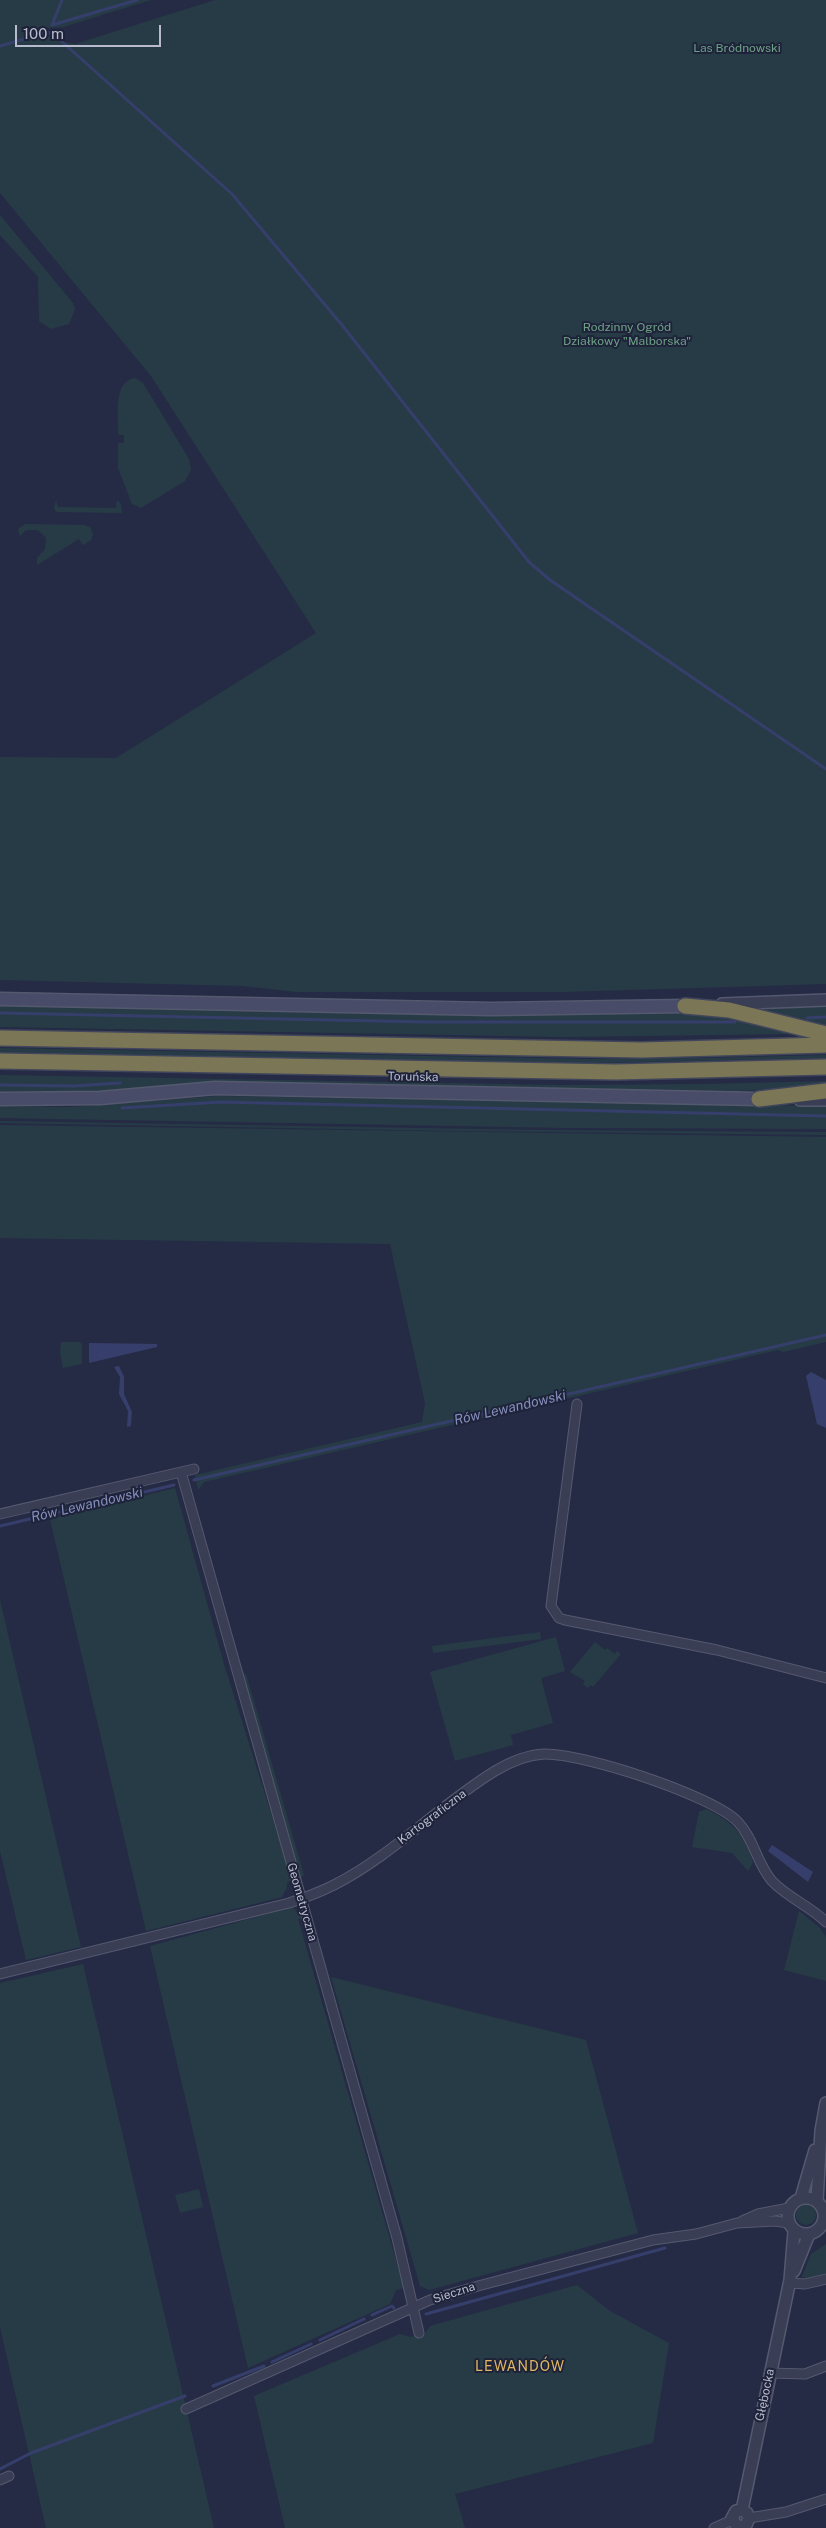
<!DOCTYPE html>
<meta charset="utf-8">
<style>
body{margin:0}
#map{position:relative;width:826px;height:2528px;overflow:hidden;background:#252b45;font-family:"Public Sans",sans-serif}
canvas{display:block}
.scale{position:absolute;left:15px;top:25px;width:146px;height:22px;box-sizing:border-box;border:2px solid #b8bbce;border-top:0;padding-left:6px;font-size:15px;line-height:18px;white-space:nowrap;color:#b8bbce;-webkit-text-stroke:4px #1e233a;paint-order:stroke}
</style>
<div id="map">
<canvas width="826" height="2528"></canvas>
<div class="scale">100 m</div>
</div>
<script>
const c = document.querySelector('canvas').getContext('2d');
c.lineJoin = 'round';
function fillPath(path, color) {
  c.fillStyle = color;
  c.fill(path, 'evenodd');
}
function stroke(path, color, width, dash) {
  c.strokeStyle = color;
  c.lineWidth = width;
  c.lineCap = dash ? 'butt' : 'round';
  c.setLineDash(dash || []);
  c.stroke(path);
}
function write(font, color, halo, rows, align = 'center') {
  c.font = font + ' "Public Sans",sans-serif';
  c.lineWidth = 4;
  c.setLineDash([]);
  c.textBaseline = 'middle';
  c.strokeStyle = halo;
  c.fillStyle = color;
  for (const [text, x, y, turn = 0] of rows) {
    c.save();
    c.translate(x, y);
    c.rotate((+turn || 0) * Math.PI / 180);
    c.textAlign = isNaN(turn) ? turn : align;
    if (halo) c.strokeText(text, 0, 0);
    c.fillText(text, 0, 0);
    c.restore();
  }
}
const green = new Path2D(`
 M0,0H151L63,27L43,28L52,40L75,44L215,0H826V984L562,992H296L243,986L0,980V757L116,758L316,633L151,376L0,193Z
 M0,215L73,303L75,309L69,324L51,329L39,321L38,277L0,235Z
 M135,378L143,383L189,459L191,470L185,481L141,508L132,504L118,468V443H124V435H118C119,417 112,382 135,378Z
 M56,500L58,507L116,508L117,500L121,504L122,513L57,512L54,509Z
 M25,524L84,525L90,527L93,534L91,540L83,545L79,539L37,565V558L45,549L46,538L38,530H26L20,536L18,529Z
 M0,1004L692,1012L720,1014L796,1034L561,1037L0,1027Z
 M826,1006V1028L758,1010Z
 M0,1048L592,1059L705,1058L826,1055V1058L592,1063L0,1052Z
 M0,1075L560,1085L706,1084L826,1081V1086L738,1091L213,1082L99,1091L0,1092Z
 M217,1096L826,1106V1129L570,1128L0,1118V1106L69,1107Z
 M0,1121L540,1130L826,1132V1135L455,1131L0,1123Z
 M0,1125L826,1137V1342L783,1352L778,1350L204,1482L198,1490L195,1475L422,1422L425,1403L390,1244L0,1238Z
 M61,1342H80L82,1345V1364L63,1368L60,1353Z
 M175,1488L224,1664L292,1880L287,1883V1887L282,1897L146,1931L50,1519Z
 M0,1600L81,1947L26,1960L0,1851Z
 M540,1632L541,1639L433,1653L432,1646Z
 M556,1637L565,1671L541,1678L553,1723L511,1735L513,1745L455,1761L430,1672Z
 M595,1642L605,1650L607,1648L615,1654L617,1651L621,1654L593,1687L591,1685L588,1688L583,1684L585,1681L570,1672Z
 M239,1665L247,1677L304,1875L301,1878Z
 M706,1809C732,1822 746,1834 753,1863L748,1871L732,1853L692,1847L699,1812Z
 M293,1907L302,1918L298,1919L404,2288L396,2290L390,2304L248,2368L150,1946Z
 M799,1911L820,1928L826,1937V1981L784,1970Z
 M83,1964L214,2528H46L0,2327V1983Z
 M331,1977L586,2040L638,2233L429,2290L420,2286Z
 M199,2189L203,2207L180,2213L175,2195Z
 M796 2215a10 10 0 1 1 20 0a10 10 0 1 1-20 0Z
 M826,2244V2273L808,2279L802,2277L811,2254Z
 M577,2285L610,2311L669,2343L653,2443L455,2494L465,2528H285L254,2396L400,2334L410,2337L425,2334L430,2326Z`);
const water = new Path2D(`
 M89,1343L157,1344V1347L89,1363Z
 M119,1366L124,1377V1394L132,1412L131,1426L127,1427L128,1411L119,1394L120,1377L114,1367Z
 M811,1372L826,1380V1428L817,1424L806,1376Z
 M772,1845L813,1872L808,1882L768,1851Z`);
const stream = new Path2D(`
 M52,25L137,0
 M52,25L62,0
 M0,46L48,32L59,39L232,194L342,325L529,562L550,580L826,769
 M0,1013L426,1022H735
 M807,1018L826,1017
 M0,1085L74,1086L120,1083
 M122,1108L221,1102L826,1116
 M194,1480L826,1335
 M0,1526L174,1485
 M426,2314L665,2248
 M372,2315L392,2306L394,2308
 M320,2340L364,2319
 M272,2362L311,2344
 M213,2386L264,2366
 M0,2469L31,2453L185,2396`);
const minor = new Path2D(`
 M577,1404L551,1606L559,1618L565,1620L717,1650L826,1678
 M181,1472L397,2238L419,2333
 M0,1514L194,1469
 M0,1974L289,1903C304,1898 320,1892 334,1885C393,1855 439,1805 495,1771C510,1762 526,1755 544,1754C582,1753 712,1795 738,1822C754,1839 757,1864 772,1881C788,1898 810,1906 826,1922
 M824,2216H826
 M742,2221L758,2214L789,2208
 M790,2283L805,2284L826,2279
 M770,2373L805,2374L826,2366
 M186,2409L430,2300L478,2286L653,2240L696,2234L737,2223L775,2221L789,2223
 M0,2480L9,2476
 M749,2518L786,2512L826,2499
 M714,2528L732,2520`);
const tertiary = new Path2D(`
 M722,1004L826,1000
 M800,1100H826
 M788 2216a18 18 0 1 1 36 0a18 18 0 1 1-36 0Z
 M801,2198L815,2150
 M817,2201L821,2131L826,2103
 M794,2271L809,2234
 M742,2510L790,2280L794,2231
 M742,2527L736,2525L732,2518L736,2511L742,2510
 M742,2527L746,2525L749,2518L747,2513L742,2510`);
const secondary = new Path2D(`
 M0,999L491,1009L685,1006
 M0,1099L100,1098L215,1088L759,1099`);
const motorway = new Path2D(`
 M685,1006L729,1010L826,1034
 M0,1038L642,1050L826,1045
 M0,1061L616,1072L826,1067
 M759,1099L826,1091`);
const parkNames = [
 ["Las Bródnowski",737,48],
 ["Rodzinny Ogród",627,327],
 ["Działkowy \"Malborska\"",627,341]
];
const streetNames = [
 ["Toruńska",413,1077,1],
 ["Kartograficzna",432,1817,-37],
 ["Geometryczna",302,1902,74],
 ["Sieczna",454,2293,-18],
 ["Głębocka",765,2395,-78]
];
const waterNames = [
 ["Rów Lewandowski",510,1408,-13],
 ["Rów Lewandowski",87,1505,-13]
];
const neighbourhoodNames = [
 ["LEWANDÓW",520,2367]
];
fillPath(green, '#273b46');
fillPath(water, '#363f6b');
stroke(stream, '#363f6b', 3);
stroke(minor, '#55596f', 11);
stroke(tertiary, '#55596f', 14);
stroke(secondary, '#55596f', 15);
stroke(motorway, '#41465c', 18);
stroke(minor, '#3a3e54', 9);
stroke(tertiary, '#3a3e54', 11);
stroke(secondary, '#484c68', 12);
stroke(motorway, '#7b7656', 15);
write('12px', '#6da185', '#1e233a', parkNames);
write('12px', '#b8bbce', '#1e233a', streetNames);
write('italic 14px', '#848ebb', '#1e233a', waterNames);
c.letterSpacing = '1px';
write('14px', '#deb662', '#1e233a', neighbourhoodNames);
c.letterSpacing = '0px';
</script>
